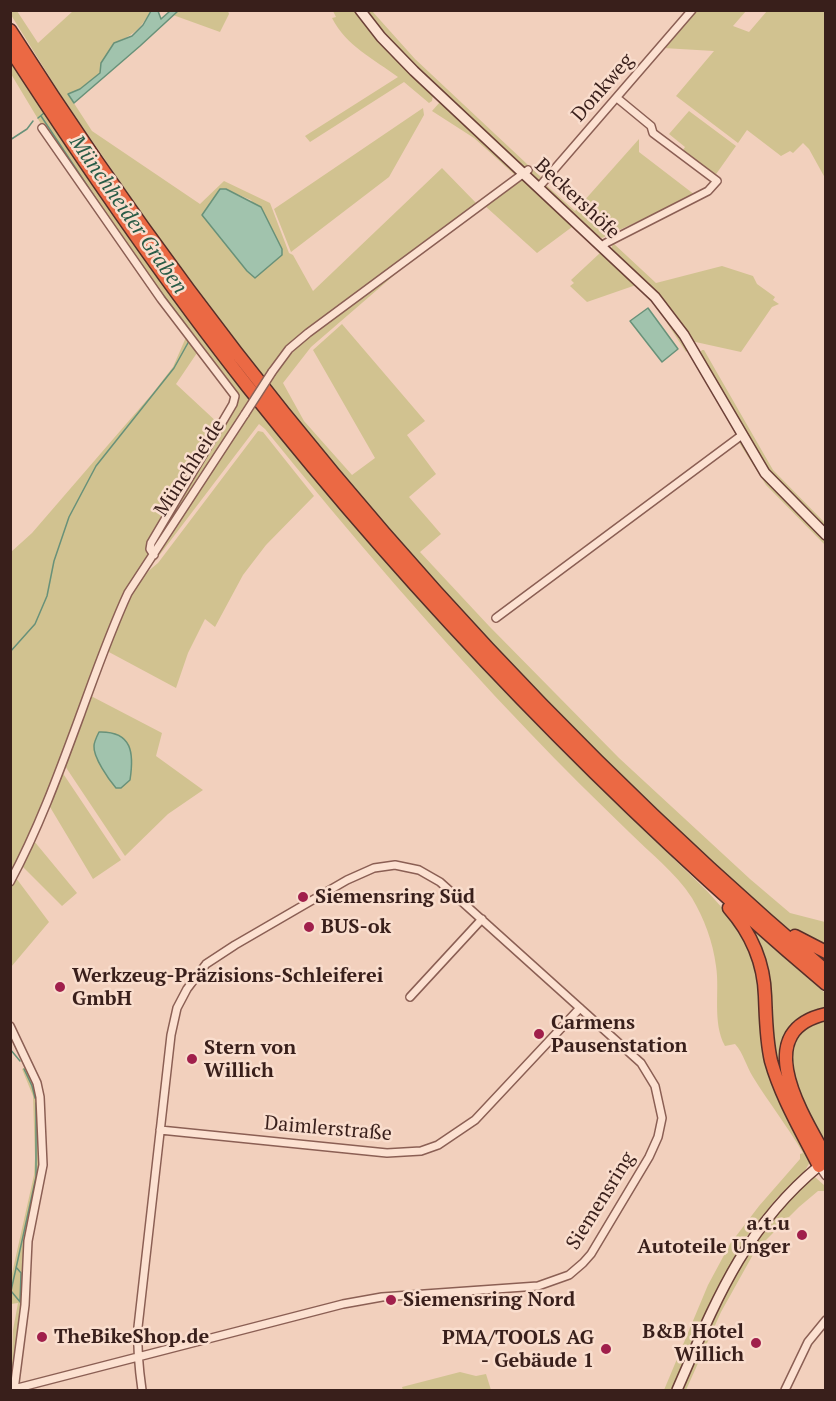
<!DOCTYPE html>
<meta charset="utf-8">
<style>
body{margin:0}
#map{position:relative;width:836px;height:1401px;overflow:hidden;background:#f2d0bd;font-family:"PT Serif",serif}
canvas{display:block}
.frame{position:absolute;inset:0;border:12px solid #391f1b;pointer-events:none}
</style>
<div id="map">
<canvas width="836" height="1401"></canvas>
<div class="frame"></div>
</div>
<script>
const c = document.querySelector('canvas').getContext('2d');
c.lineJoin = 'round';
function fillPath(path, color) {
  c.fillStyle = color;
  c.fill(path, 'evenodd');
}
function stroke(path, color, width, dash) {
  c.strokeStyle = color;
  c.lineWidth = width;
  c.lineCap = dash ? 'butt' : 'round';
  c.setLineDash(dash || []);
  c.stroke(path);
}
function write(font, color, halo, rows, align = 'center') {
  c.font = font + ' "PT Serif",serif';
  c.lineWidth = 5;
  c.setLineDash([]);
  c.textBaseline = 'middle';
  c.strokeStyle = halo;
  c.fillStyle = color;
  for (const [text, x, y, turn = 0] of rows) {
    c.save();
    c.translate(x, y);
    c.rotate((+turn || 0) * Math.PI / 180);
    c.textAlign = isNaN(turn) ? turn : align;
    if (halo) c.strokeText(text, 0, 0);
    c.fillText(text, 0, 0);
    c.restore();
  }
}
const green = new Path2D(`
 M178,10L228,11L229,14L220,32L173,15Z
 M11,11H17L38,43L73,11H151C140,29 134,35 114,43L100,73L80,89L68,94L92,131L200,204L224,181L270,203L289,253L293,255L313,291L442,168L477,204L304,331L288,347L277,370L309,334L401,266L399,271L311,347L283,383L304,421L352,475L375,458L313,350L342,324L425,421L407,435L436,474L409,497L441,534L420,552L489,626L619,758L750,879L790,913L825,922V948L798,936L770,914L713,863L582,738L507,660L389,530L246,358L161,241L62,97L11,15ZM220,189L227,190L251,200L281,249L247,271L203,215Z
 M333,11H357L433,95L432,101L429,103L404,82L310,142L305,136L398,77C374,59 346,46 332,18L336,17Z
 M365,11H372L415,59L543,179L537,181L393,45Z
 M696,11H746L733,26L749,32L767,11H825V178L809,149L803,143L793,153L790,151L781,156L747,130L738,143L676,96L714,51L663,48Z
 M10,62L139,249L247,391L255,406L327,494L446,630L554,743L707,891L743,931L758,967L768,1066L810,1162L803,1174L777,1198L747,1236L708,1308L672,1390H664L708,1285L730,1244L759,1206L800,1159V1154L803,1153C788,1127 769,1103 753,1077C746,1066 744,1054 735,1044L725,1046C712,1022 720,991 716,966C713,942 704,918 692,898C676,873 650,853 629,832C596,800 562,767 530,733C437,636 350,534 265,429L259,424L155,561L153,559L154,549L152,545L238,398L171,310L41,124L11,74Z
 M440,102L445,104L517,173L516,176L474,138L432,111Z
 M423,108L424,115L389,177L291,252L274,209Z
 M689,111L736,146L714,177L681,153L685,147L669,134Z
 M639,139V152L695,195L602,238L595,235L545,189V184L575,211Z
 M522,178L656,303L688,350L686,352L654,303L636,285L587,302L570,286L574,283L571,280L600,253L572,227L537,253L484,205Z
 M613,243L656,283L722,266L753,276L757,284L775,297L773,300L779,304L772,307L741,352L691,341L611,250Z
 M187,335L199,350L176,384L219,424L148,550L150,556L121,601L45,805L11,876V552L32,533L152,394L173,367Z
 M702,350H704L773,470L825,523V530L773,478L761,462L699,354Z
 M258,431L263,432L314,496L266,545L243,575L215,627L205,619L188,653L176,688L107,651C119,618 129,585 158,563Z
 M738,441L742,443L759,471L774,488L825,541V545L766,485Z
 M91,696L162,733L156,756L203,790L168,814L125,856L65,766Z
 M62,772L121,860L93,879L50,807Z
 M34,841L77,893L62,906L23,867Z
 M16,878L49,922L11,967V887Z
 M747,925L825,993V1012L787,1042L805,1131L773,1056L767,988Z
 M825,1018V1138L819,1135L791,1075L792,1044L801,1030Z
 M28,1066L38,1097L41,1163L11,1388L13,1330L18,1303L11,1304V1278L34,1175L35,1158L33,1096L22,1069Z
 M815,1177L825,1186V1191H818L799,1207L755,1251L721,1312L686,1390H680C710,1323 737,1251 791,1199C799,1192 806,1182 815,1177Z
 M460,1372L476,1376L486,1374L491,1390H403L402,1387Z`);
const water = new Path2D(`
 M151,11H158L161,19L170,11H178L140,46L74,103L68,94L80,89L100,73L101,63L114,43L132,36L143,25Z
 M220,189H226L261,207L282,249V255L255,278L247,271L202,215Z
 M648,308L678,349L662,362L630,321Z
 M99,732C133,731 134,754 130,780L121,788H116C109,780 93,757 94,746C94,742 97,736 99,732Z`);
const stream = new Path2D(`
 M41,116L118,232
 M38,118L44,113
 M10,140L27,129L33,121
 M143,268L191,332
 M10,652L35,624L47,596L54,561L69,517L96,466L174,368L189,341
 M10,1049L20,1061
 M24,1069L32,1086L35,1098
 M16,1267L21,1273L20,1302
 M21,1307V1303L11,1291L36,1177V1103
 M10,1385L16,1347`);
const street = new Path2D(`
 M42,128L161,299L235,396L233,404L151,543L150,549L154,555
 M539,187L692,10
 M602,246L606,243L708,191L717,181L653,133L651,126L617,98
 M272,372L289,349L308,333L528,170
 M496,618L742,435
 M10,882C39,828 60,770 81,713C96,672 110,632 128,593L245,414
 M410,997L482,919
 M10,1026L37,1083L40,1097L43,1165L28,1241L25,1305L14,1390
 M160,1130L387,1153L421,1151L438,1145L475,1120L580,1008
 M819,1166L826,1176
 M10,1390L343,1304L382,1297L538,1286L569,1275L583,1263L591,1254L649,1157L658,1137L662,1118L655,1086L641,1063L440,882L419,870L395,865L374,868L347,880L235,945L206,964L187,989L177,1008L171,1035L138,1327C137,1349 139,1369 142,1390
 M785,1390L808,1342L826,1320`);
const secondary = new Path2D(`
 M360,10L381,37L414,71L655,297L684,335L765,473L826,535
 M677,1390C715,1303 743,1229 819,1166`);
const highway = new Path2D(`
 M10,30C235,384 506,698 826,971
 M10,49C85,165 163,279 248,387C421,605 614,804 826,984
 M729,908C751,933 764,963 765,996C766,1018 766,1039 771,1061C781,1097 802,1132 819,1166
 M795,936L826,952
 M826,1014C748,1031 804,1117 826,1157`);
const streetBridge = new Path2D(`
 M245,414L272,372`);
const markers = [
 [303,897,6,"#a01f4b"],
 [309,927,6,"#a01f4b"],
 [60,987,6,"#a01f4b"],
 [539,1034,6,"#a01f4b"],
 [192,1059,6,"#a01f4b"],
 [802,1235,6,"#a01f4b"],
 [391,1300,6,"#a01f4b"],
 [42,1337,6,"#a01f4b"],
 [756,1343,6,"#a01f4b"],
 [606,1349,6,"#a01f4b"]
];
const streetNames = [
 ["Donkweg",603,88,-49],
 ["Beckershöfe",577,199,43],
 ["Münchheide",190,468,-57],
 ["Daimlerstraße",328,1129,5],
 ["Siemensring",601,1201,-58]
];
const poiNames = [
 ["Siemensring Süd",315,897],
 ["BUS-ok",321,927],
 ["Werkzeug-Präzisions-Schleiferei",72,976],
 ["GmbH",72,999],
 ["Carmens",551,1023],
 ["Pausenstation",551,1046],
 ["Stern von",204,1048],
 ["Willich",204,1071],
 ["a.t.u",790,1224,"right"],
 ["Autoteile Unger",790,1247,"right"],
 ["Siemensring Nord",403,1300],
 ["B&B Hotel",744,1332,"right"],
 ["Willich",744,1355,"right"],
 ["TheBikeShop.de",54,1337],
 ["PMA/TOOLS AG",594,1338,"right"],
 ["- Gebäude 1",594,1361,"right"]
];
const waterNames = [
 ["Münchheider Graben",128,215,55]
];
fillPath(green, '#d1c290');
fillPath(water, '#a1c3ad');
stroke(water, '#689179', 1.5);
stroke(stream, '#689179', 1.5);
stroke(street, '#8b5f54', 10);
stroke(secondary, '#6d4138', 12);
stroke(highway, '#582f29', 15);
stroke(street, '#fce1d1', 7);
stroke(secondary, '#fce1d1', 9);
stroke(highway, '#eb6944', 12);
stroke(streetBridge, '#8b5f54', 10, []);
stroke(streetBridge, '#fce1d1', 7);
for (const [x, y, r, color] of markers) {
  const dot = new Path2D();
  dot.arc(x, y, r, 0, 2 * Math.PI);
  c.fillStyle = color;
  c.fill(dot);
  stroke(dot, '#f9ddcd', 2);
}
write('20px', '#391f1b', '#f9ddcd', streetNames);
write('bold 20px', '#391f1b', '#f9ddcd', poiNames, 'left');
write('italic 21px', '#285b46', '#f9ddcd', waterNames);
</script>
